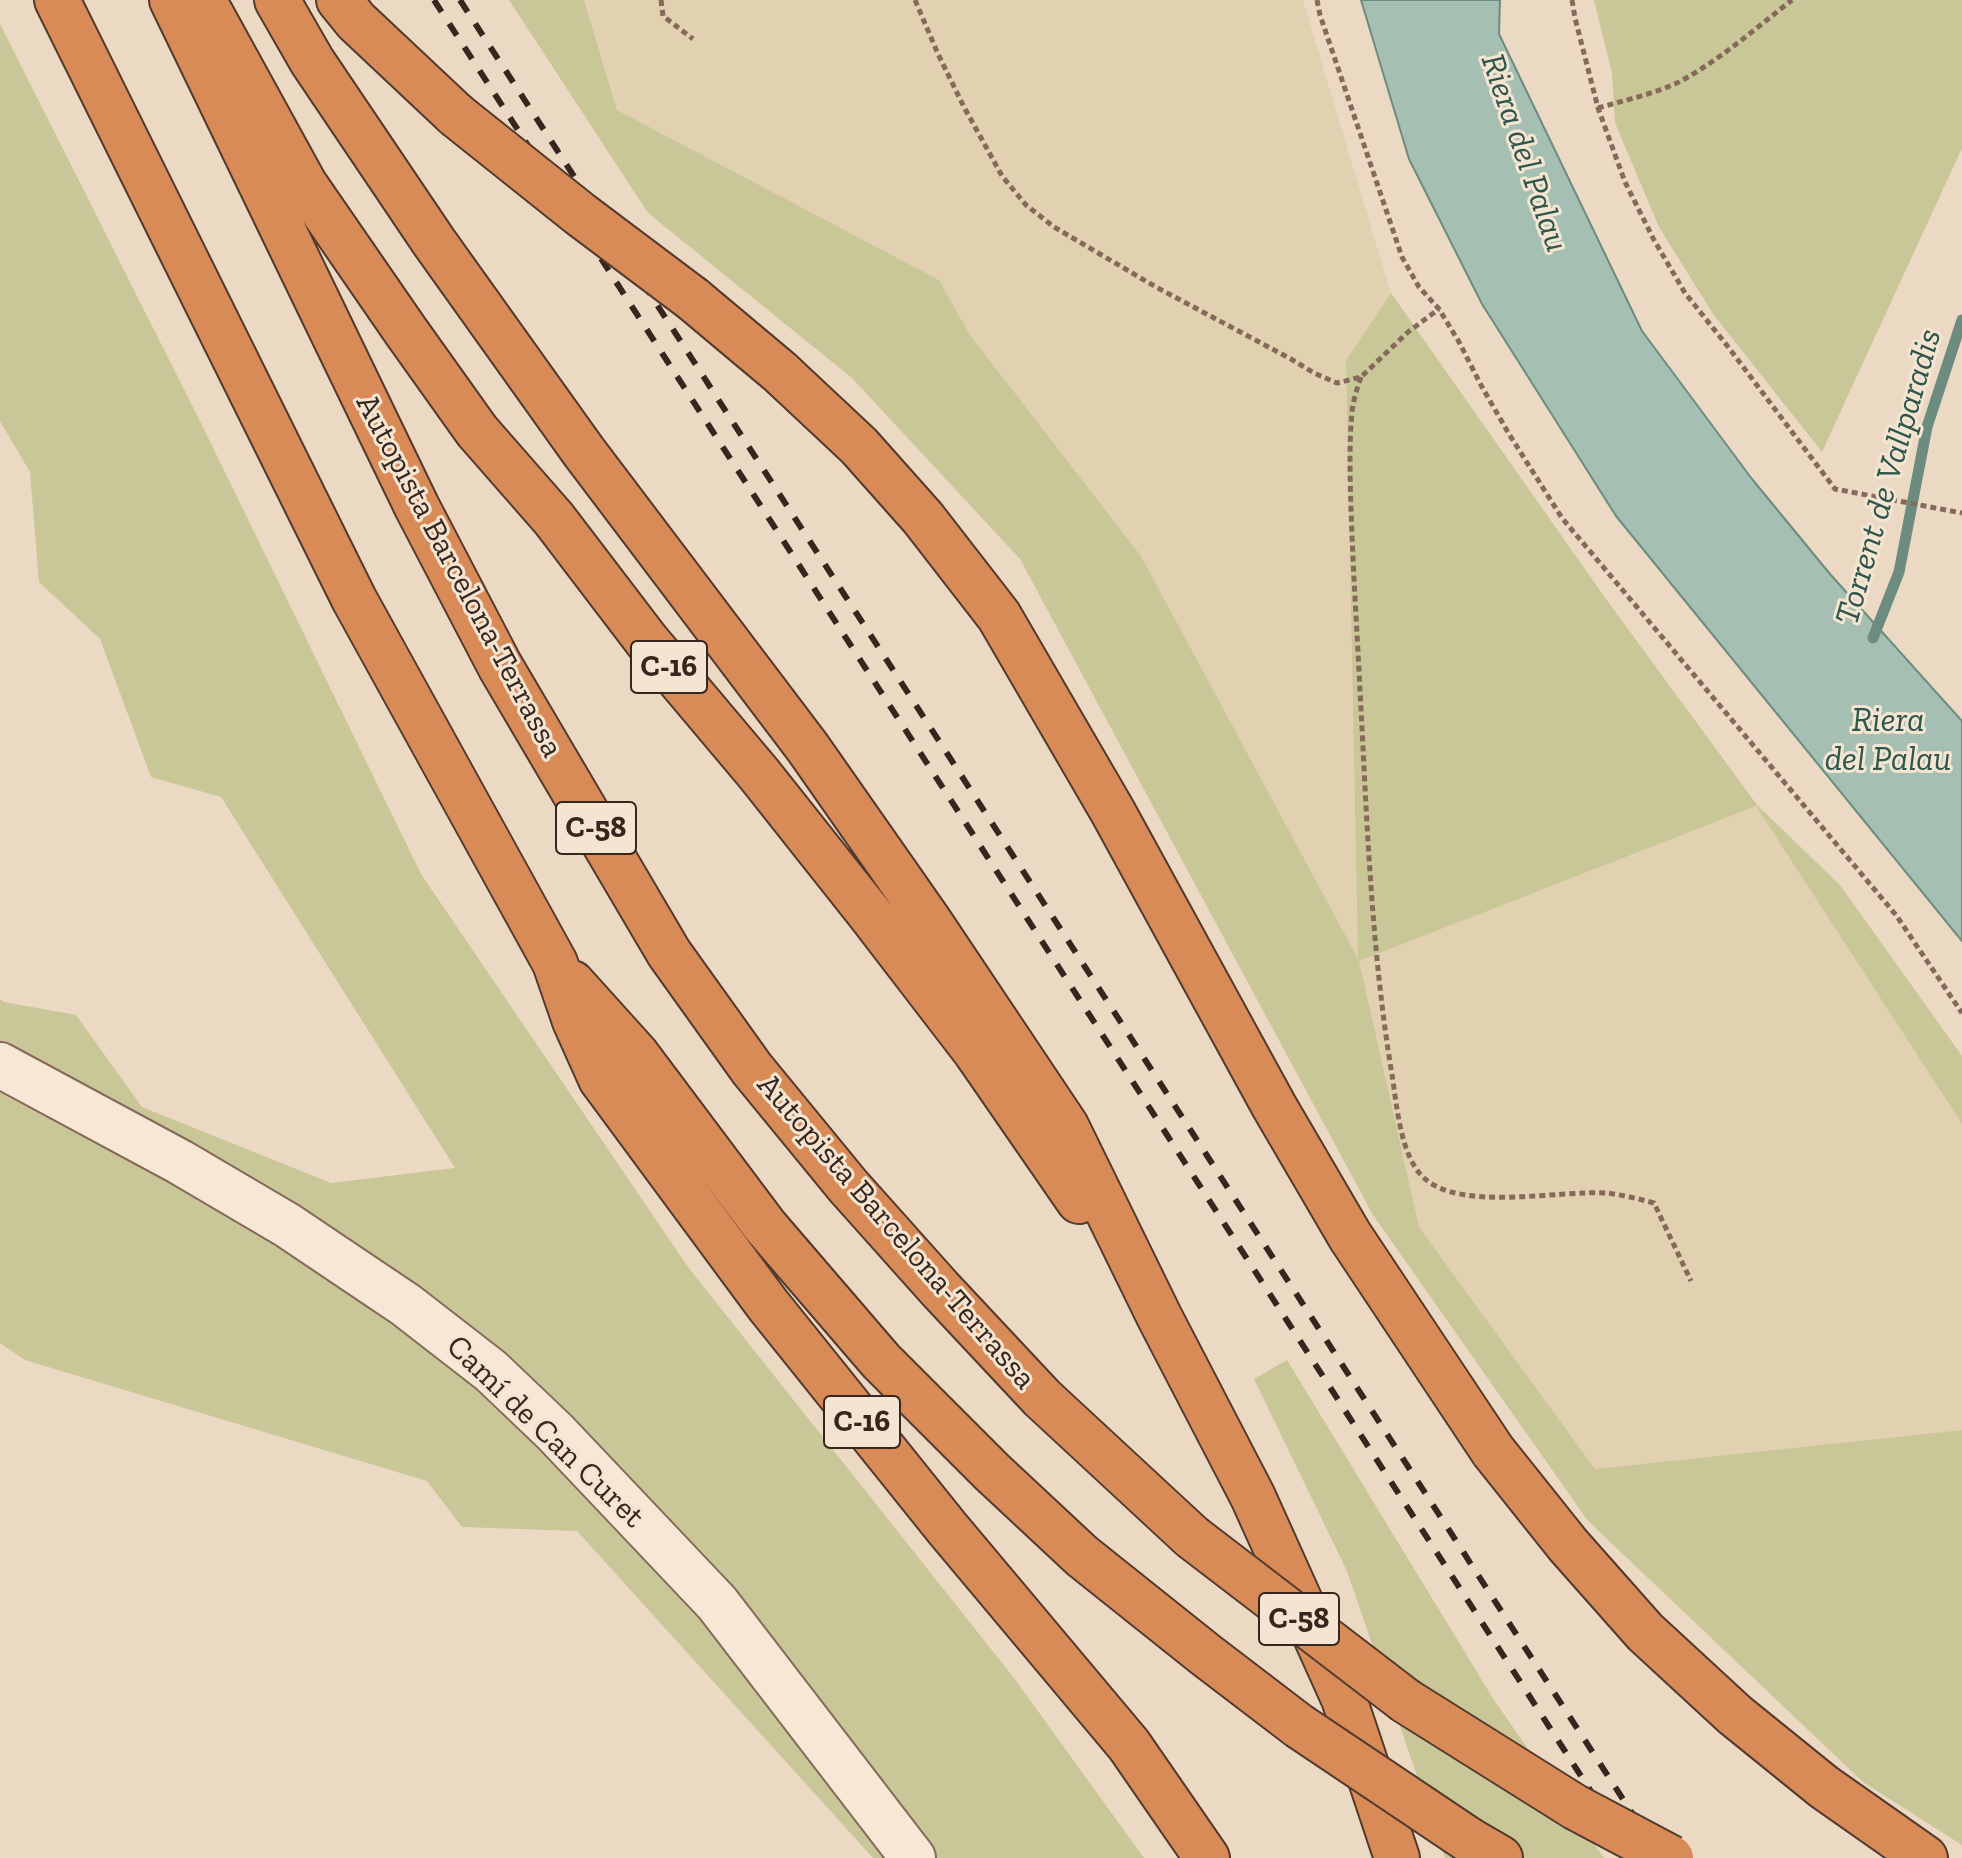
<!DOCTYPE html>
<meta charset="utf-8">
<style>
body{margin:0}
canvas{display:block;background:#ecd9c3}
</style>
<canvas width="1962" height="1858"></canvas>
<script>
const c = document.querySelector('canvas').getContext('2d');
c.lineJoin = 'round';
function fillPath(path, color) {
  c.fillStyle = color;
  c.fill(path, 'evenodd');
}
function stroke(path, color, width, dash) {
  c.strokeStyle = color;
  c.lineWidth = width;
  c.lineCap = dash ? 'butt' : 'round';
  c.setLineDash(dash || []);
  c.stroke(path);
}
function write(font, color, halo, rows, align = 'center') {
  c.font = font + ' "Zilla Slab",serif';
  c.lineWidth = 6;
  c.setLineDash([]);
  c.textBaseline = 'middle';
  c.strokeStyle = halo;
  c.fillStyle = color;
  for (const [text, x, y, turn = 0] of rows) {
    c.save();
    c.translate(x, y);
    c.rotate((+turn || 0) * Math.PI / 180);
    c.textAlign = isNaN(turn) ? turn : align;
    if (halo) c.strokeText(text, 0, 0);
    c.fillText(text, 0, 0);
    c.restore();
  }
}
const farmland = new Path2D(`
 M584,0H1303L1391,293L1346,361L1358,961L1757,805L1962,1124V1430L1595,1469L1419,1227L1358,961L1141,556L970,335L939,280L617,110Z`);
const green = new Path2D(`
 M509,0H584L617,110L939,280L970,335L1141,556L1358,959L1346,360L1391,293L1606,599L1757,805L1840,885L1962,1056V1124L1756,806L1359,961L1419,1227L1595,1469L1962,1430V1845L1863,1782L1588,1521L1373,1215L1020,559L852,378L648,213Z
 M1594,0H1962V148L1822,452L1713,314L1659,227L1615,123L1612,73Z
 M0,24L200,421L421,874L688,1267L1014,1678L1144,1858H873L577,1531L462,1527L427,1481L25,1360L0,1343V999L4,1002L76,1015L142,1107L331,1183L455,1168L221,797L151,777L100,639L39,582L30,472L0,421Z
 M1287,1360L1494,1700L1604,1858H1445L1347,1571L1254,1379Z`);
const water = new Path2D(`
 M1361,0H1500L1499,34L1642,331L1752,479L1830,574L1962,721V941L1616,516L1482,304L1409,159Z`);
const stream = new Path2D(`
 M1873,638L1899,572L1927,427L1962,320`);
const path = new Path2D(`
 M661,0L663,16L693,39
 M915,0L938,54L964,107L1002,176L1026,205L1054,227L1156,287L1291,359L1314,373L1337,383L1361,377L1408,332L1439,309
 M1317,0L1320,15L1402,257L1419,287L1439,309L1459,342L1482,387L1509,434L1562,518L1896,915L1962,1013
 M1572,0L1575,18L1598,108L1625,182L1654,240L1685,293L1729,348L1835,489L1962,513
 M1598,108C1625,100 1655,94 1681,81C1721,59 1756,28 1792,0
 M1361,377C1357,389 1353,401 1352,412C1349,444 1350,477 1351,509C1353,569 1357,630 1360,690C1367,819 1371,948 1392,1075C1397,1105 1400,1156 1424,1178C1461,1212 1558,1190 1607,1193C1623,1195 1639,1199 1654,1203L1691,1281`);
const minor = new Path2D(`
 M0,1065L180,1162L287,1225L406,1305L491,1371L555,1432L717,1603L913,1858`);
const highway = new Path2D(`
 M57,0L354,599L555,963L575,1021L601,1079L768,1305L947,1528L1129,1745L1207,1858
 M172,0L417,507L500,666L669,953L752,1069L848,1186L940,1289L1042,1398L1192,1537
 M277,0L312,61L434,242L584,452L808,748L929,921L1066,1126L1160,1318L1253,1497L1344,1699L1397,1858
 M339,0L356,21L456,115
 M203,3L211,14L305,185L405,330L477,431L554,519L647,641L759,774L870,914L976,1052L1079,1201
 M693,299L780,372L859,446L923,518L999,616L1113,812L1274,1106L1350,1236L1493,1451L1568,1545L1645,1632L1735,1715L1824,1787L1925,1858
 M572,983L636,1054L765,1226L881,1361L992,1472L1082,1556L1206,1655L1299,1726
 M1406,1701L1575,1807
 M1469,1840L1500,1858`);
const rail = new Path2D(`
 M434,0L1634,1858
 M460,0L1661,1858`);
const highwayBridge = new Path2D(`
 M456,115L580,214L693,299
 M1192,1537L1406,1701
 M1299,1726L1469,1840
 M1575,1807L1671,1858`);
const shields = [
 [669,667,76],
 [596,828,80],
 [862,1422,76],
 [1299,1619,80]
];
const shieldNames = [
 ["C-16",669,667],
 ["C-58",596,828],
 ["C-16",862,1422],
 ["C-58",1299,1619]
];
const streetNames = [
 ["Autopista Barcelona-Terrassa",459,576,62],
 ["Autopista Barcelona-Terrassa",896,1232,49],
 ["Camí de Can Curet",545,1432,44]
];
const waterNames = [
 ["Riera del Palau",1524,153,71],
 ["Torrent de Vallparadis",1889,477,-74],
 ["Riera",1888,721],
 ["del Palau",1888,760]
];
fillPath(farmland, '#e1d1b1');
fillPath(green, '#c9c797');
fillPath(water, '#a5bfb3');
stroke(water, '#6c8c7f', 2);
stroke(stream, '#6c8c7f', 11);
stroke(minor, '#856a5a', 48);
stroke(highway, '#533a2f', 48);
stroke(path, '#856a5a', 5, [6, 4]);
stroke(minor, '#f7e8d6', 44);
stroke(highway, '#d88a57', 44);
stroke(rail, '#36261e', 6, [14, 14]);
stroke(highwayBridge, '#533a2f', 48, []);
stroke(highwayBridge, '#d88a57', 44);
for (const [x, y, w] of shields) {
  const box = new Path2D();
  box.roundRect(x - w / 2, y - 26, w, 52, 6);
  c.fillStyle = '#f4e5d2';
  c.fill(box);
  stroke(box, '#36261e', 2);
}
write('bold 30px', '#36261e', null, shieldNames);
write('32px', '#36261e', '#f4e5d2', streetNames);
write('italic 34px', '#2e554c', '#f4e5d2', waterNames);
</script>
